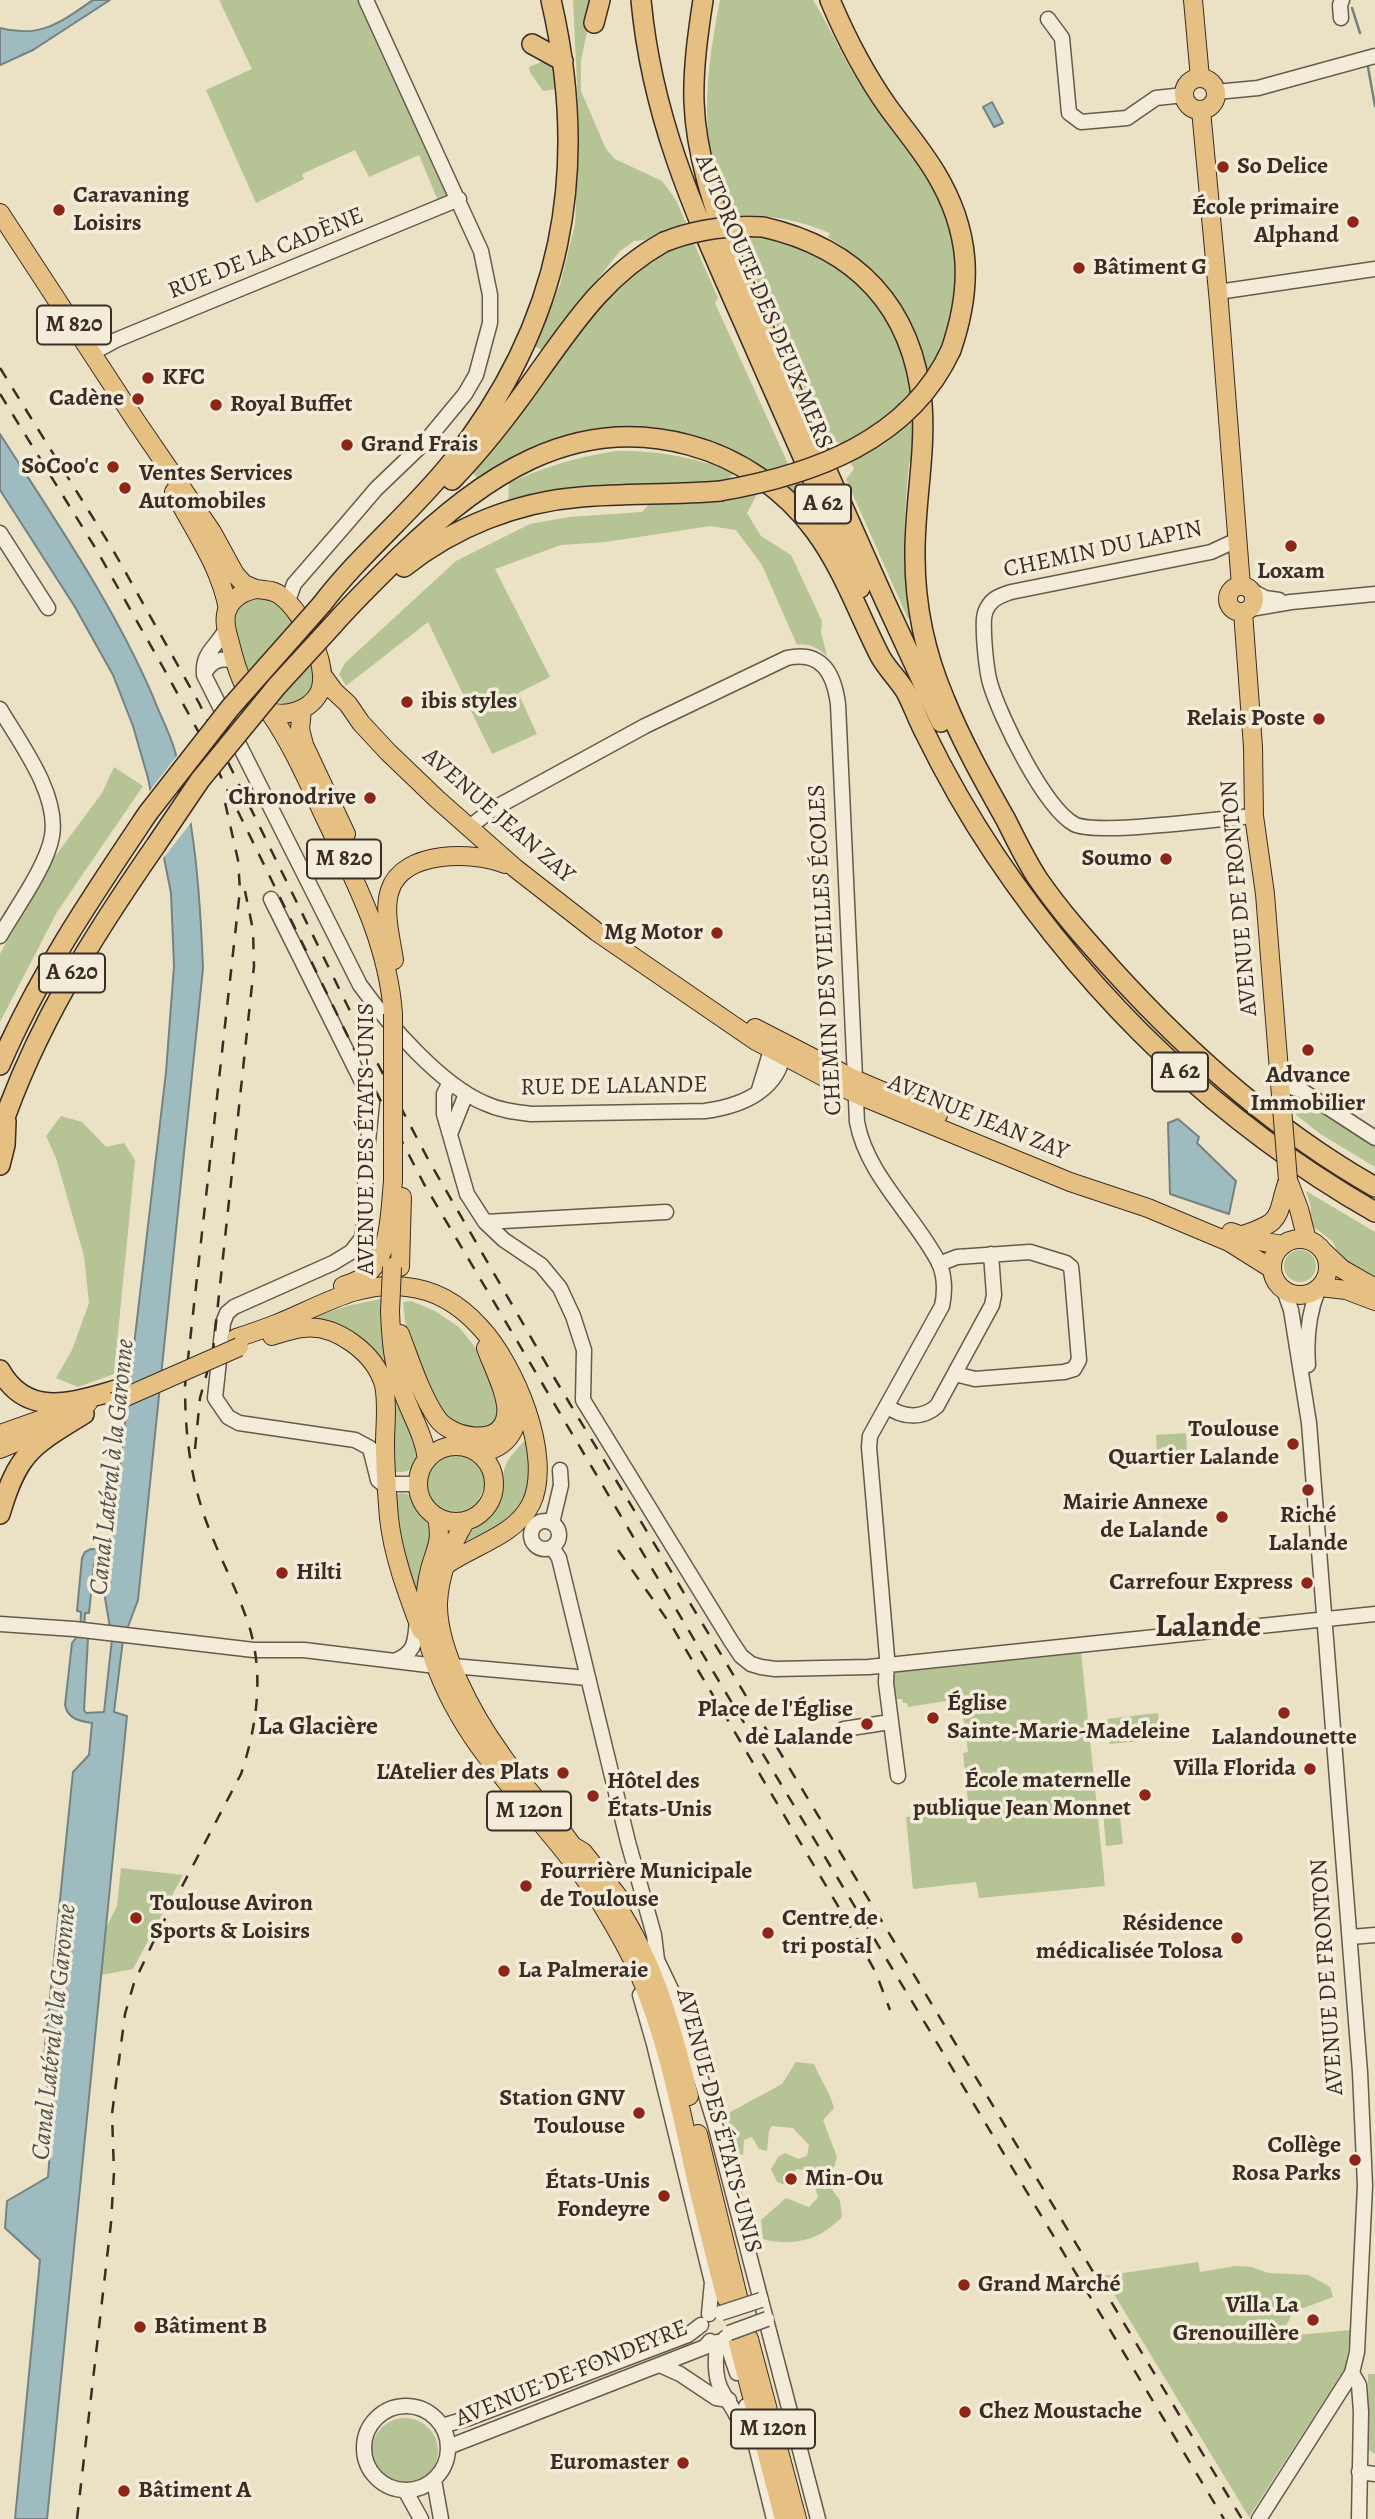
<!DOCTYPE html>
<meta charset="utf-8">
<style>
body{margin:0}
canvas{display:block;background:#ebe1c4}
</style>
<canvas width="1375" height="2519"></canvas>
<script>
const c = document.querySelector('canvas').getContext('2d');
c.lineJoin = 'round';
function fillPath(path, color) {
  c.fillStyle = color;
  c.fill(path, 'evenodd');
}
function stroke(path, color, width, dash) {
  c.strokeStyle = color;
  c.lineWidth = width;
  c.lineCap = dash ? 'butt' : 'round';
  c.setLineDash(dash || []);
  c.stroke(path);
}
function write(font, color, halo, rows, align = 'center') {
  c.font = font + ' Alegreya,serif';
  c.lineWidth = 7;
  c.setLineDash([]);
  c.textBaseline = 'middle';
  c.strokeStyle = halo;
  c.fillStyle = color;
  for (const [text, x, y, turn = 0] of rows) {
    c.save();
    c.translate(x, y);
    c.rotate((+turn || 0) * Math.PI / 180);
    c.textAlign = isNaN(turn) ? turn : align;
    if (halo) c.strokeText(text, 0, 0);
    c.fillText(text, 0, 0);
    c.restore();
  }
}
const green = new Path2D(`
 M219,0H362L449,191L448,198L439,203L419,155L369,177L355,150L302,174L304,179L256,203L206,90L252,69Z
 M573,0H594L581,60V91L606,149L615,159L662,181L676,200L686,223L661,231L645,240L634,241L619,252L542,350L534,346L560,285L575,224L579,126Z
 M720,0H813C830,27 842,57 860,84C888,124 926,162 945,207C969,264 955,326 926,377C900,304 896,281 828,237L830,233C797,219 765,214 730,215C697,139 705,79 720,0Z
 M538,55L552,62L558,89L543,91L530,72L529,67L541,62Z
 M756,234C774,239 797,242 813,250C875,283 901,329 911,396L892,415L845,445L829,439L821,416L808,396L742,247C744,238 747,236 756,234Z
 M693,241L718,298L715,303L790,468L766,473L681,435L506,462L478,479L470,470L606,294L662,252Z
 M913,417L912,462L909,463C904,515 901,566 910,617L908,619L846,479L854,469L850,461Z
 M616,451C656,450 697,457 734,473L727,482L508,505L509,483C544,467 577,457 616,451Z
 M797,482L812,510L810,513L782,486Z
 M757,494L747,513L761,536L791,555L822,621L821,632L827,656C817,648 810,643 797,645L762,565L736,530L710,526L606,542L561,545L495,569L550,677L518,693L537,734L492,754L428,622L346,686L339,674L345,663L456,561L530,524L569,517L642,512L650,503Z
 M260,597L275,601L285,609L313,654L314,684C293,721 258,699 245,669C238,654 236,637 231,622C239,606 242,600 260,597Z
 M114,767L143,786L57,912L0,1022V954L48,866L102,793Z
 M1305,1100L1365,1141L1375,1144V1167L1322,1135L1296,1115L1294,1103Z
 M61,1116L82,1122L106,1147L124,1143L135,1160L114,1374L78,1387L56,1378L72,1350L89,1303L84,1256L56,1158L46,1136Z
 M1306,1191L1375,1232V1278L1347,1263L1339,1255L1333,1242L1309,1223L1311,1207Z
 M1284 1266a16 16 0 1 1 32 0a16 16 0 1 1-32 0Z
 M385,1298L419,1449C415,1471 410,1474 389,1471L376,1360L304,1320L347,1306Z
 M411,1301L435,1311L459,1327L486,1361L500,1400L495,1425L472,1433L441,1417L407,1337L403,1302Z
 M1186,1433L1187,1451L1157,1453L1156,1435Z
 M531,1434L535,1460L520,1514L468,1547L465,1538C474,1526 489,1522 497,1508C504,1495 501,1483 504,1470C507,1456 522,1445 531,1434Z
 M454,1455C472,1457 482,1465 486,1483L475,1508C429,1532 405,1466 454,1455Z
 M400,1493L408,1494L411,1498L433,1531L421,1590L414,1602L392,1497Z
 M1081,1652L1105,1886L979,1898L976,1882L913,1889L906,1817L969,1811L963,1753L968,1752L962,1707L953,1704L952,1700L908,1707L907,1703H903L902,1699H894L891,1672Z
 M1158,1713L1161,1739L1110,1744L1107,1719Z
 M1119,1808L1123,1844L1106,1846L1103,1810Z
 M121,1868L183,1875L133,1969L101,1975L105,1930L117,1906Z
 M796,2062L814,2064C820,2079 830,2092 834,2108L823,2120L837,2157L830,2182L833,2191L840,2200L842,2217C820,2240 794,2247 763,2239L761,2220L786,2198L809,2207L818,2197L810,2171L796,2169L789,2186L777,2182L771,2169L778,2157L785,2153L798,2159L807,2156L809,2145L793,2128L772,2126L769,2131L767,2151L759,2149L752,2137L744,2140L743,2155L732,2150L729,2123L725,2115L782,2084Z
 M1198,2262L1200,2272L1236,2266L1252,2267L1268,2273L1309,2275L1330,2287L1333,2297L1293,2312L1285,2328L1286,2336L1351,2330L1345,2368L1249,2517L1103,2276Z
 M1368,2374H1375V2454L1369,2450Z
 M372 2451a33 33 0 1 1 66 0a33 33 0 1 1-66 0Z`);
const water = new Path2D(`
 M93,0H110L33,50L0,65V28C40,39 61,22 93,0Z
 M992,102L1003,123L994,127L983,107Z
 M0,434C55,520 114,605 154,699C160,715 169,732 174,748C195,819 200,895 203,968L138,1600L123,1640L114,1712L127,1716L47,2519H15L40,2260L5,2228L7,2201L48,2177L54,2099L42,2076L73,1772L89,1755L92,1723C79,1721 68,1719 65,1705L72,1643L80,1633L81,1612L77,1611L82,1558L85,1552L91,1549L110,1550L166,1072L174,966L171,893L148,778L133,726L113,675L75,607L0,490ZM96,1561H109L105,1598L112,1639L104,1712L86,1713L84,1710L88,1638L84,1633L85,1613H89L94,1564Z
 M1178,1119L1199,1137L1197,1143L1236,1181L1229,1214L1170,1194L1168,1123Z`);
const pier = new Path2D(`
 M179,753L193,820L162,860L148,793Z`);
const stream = new Path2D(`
 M1352,8L1360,33
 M1368,67L1375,106`);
const minor = new Path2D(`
 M1341,18L1340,5L1342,0
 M1048,19L1062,38L1069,113L1081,122L1127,118L1156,98L1184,95
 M1216,92L1258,88L1375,56
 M1218,292L1375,269
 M92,353L116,340L459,199
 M0,533L48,608
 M1237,540L1211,552L1011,592C1003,595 994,597 989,605C982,614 984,625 984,636C985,652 986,668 990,683C1000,717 1044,807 1074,824C1096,836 1222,818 1254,816
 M1252,591L1265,598L1279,600
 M288,601L294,584L347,523L376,489L426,441L465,394L476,375L490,323V295L481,251L366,0
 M1250,609L1291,602L1375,594
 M226,629C216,648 202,652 204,675L360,985C388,1024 440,1084 484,1103C499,1110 514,1112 531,1114L705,1111C742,1106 781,1090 784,1048
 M204,674C211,661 220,657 234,661
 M0,709C20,743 59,794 52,836C47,866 16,908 0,936
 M468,828L493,809L645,726L787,658C822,650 834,674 838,704L857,1122C867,1176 915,1216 939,1263C945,1276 945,1293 942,1306L870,1436L869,1447L887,1657L886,1683L898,1776
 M271,899L372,1102L366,1162L364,1224L362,1238L351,1252L333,1263L234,1307L227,1313L223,1323L215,1398L228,1417L239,1423L355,1440L370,1448L378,1480L383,1484H417
 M450,1082L444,1094V1114L467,1194L485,1222L504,1240L541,1265L560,1288L573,1316L584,1350L583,1400L731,1641L741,1656L751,1664L761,1667L775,1669L869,1667L1375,1614
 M1280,1084L1301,1090L1375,1138
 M758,1093L771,1050L780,1045
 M450,1134L466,1094
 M485,1222L666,1212
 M939,1264L957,1257L1030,1252L1066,1263L1071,1267L1072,1276L1079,1360L1074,1369L1064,1372L975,1379L955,1374
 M1308,1365C1306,1339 1308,1315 1318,1290
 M887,1406C902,1418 923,1419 937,1406L992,1305L994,1295L991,1254
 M531 1535a14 14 0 1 1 28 0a14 14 0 1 1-28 0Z
 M552,1523L561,1485L560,1470
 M552,1547L559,1558L628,1842L654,1935L657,1960L678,2004L716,2128L818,2519
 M0,1624L74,1629L254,1650H304L436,1666
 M394,1661C416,1653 415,1641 417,1620
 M453,1666L588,1678
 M844,1729L890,1722
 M1351,1937L1375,1935
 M640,1995L654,2044L712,2282L709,2314
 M725,2338L737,2373
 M717,2342C716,2356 714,2373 720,2387C727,2403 738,2411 743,2432
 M660,2365L680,2374L716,2398L729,2400
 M1352,2373L1359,2385L1361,2412L1359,2519
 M364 2448a42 42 0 1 1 84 0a42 42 0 1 1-84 0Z
 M746,2406L774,2519
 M442,2426L469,2418L688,2335L701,2325
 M448,2447L705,2347L710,2341
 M1359,2472L1375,2474
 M434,2480L441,2519
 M405,2490L421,2519
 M1259,2519L1352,2373L1357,2352L1365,2186L1360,2072L1309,1423L1291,1310L1284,1290`);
const major = new Path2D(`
 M1193,0L1200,78
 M1184 94a16 16 0 1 1 32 0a16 16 0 1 1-32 0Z
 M1201,110L1219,303L1241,586
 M0,213L136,421L212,532L235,574L244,584L256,589
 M174,492C194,530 220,566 228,609
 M1228 599a13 13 0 1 1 26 0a13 13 0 1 1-26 0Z
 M256,589C265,590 274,590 281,596C303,612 333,670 318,695C313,703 306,708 297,711C254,726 239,679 231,647C228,635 223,622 227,610C233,597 243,592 256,589Z
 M1243,612L1253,747L1254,816L1265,894L1281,1096
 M323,676L334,691L348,704L361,723L388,752L437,799L515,868L597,932L756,1041L856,1094L1070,1182L1148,1208L1229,1242L1272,1269
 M302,710L300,729L304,745L346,834
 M270,713C293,746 310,786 327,822C357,885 388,944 393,1014
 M394,960C391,939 383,911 390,890C403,850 474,851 505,864
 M755,1028L854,1079L938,1115
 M1288,1180L1299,1209L1307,1240
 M1231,1232L1253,1240L1283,1245
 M1240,1236C1285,1221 1275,1219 1288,1180
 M1272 1267a28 28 0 1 1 56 0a28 28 0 1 1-56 0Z
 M1324,1252L1342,1269L1375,1288
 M400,1267L402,1197
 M343,1286C351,1283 361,1280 367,1274C391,1253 390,1210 393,1181
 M1320,1287L1346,1290L1375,1301
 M390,1311C391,1339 393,1365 403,1392C411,1415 424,1435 427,1459
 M400,1334C410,1360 421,1395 437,1418C450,1438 502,1448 506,1415C509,1397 492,1365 486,1348
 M272,1336C282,1333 292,1329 303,1328C336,1324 375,1353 384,1385C388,1404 385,1425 385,1444C385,1469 387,1493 389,1518C393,1556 408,1595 421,1630
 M236,1338C249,1334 263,1329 276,1324C319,1307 359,1280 407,1287C436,1290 461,1306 480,1327C514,1363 554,1456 531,1504C515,1536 474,1545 446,1565
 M0,1434L88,1403
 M418 1484a38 38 0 1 1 76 0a38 38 0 1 1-76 0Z
 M0,1449L49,1429
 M478,1453C508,1449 524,1426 513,1397
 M437,1518C442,1541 436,1548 430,1569C424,1593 423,1624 430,1648C462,1758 551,1817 605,1910C617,1930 629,1951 638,1971C666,2035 680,2106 695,2175C705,2216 715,2257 726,2298
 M465,1522C451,1545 439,1576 438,1603C437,1650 474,1717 501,1754C524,1788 554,1817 576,1851
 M573,1846L583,1852L621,1900
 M608,1893C652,1953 672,2026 689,2096
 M698,2134L738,2297
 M749,2339L797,2519
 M738,2343L784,2519`);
const highway = new Path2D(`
 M641,0C652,120 695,213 743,321C782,410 822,499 860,588
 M703,0C698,33 693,68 694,102C696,156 714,207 732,258L885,601L941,722
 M830,0C846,38 864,73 888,107C904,129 921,149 935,172C971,231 973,286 951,350
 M594,23L600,0
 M532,44L563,61
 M763,227C856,248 913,307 922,404C926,455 914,507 915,557C915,606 926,656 945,700C962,742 984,781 1006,820C1016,840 1026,861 1038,879C1060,911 1086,940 1112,969C1189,1054 1275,1130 1375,1187
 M452,480C483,448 510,413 536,376C574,323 605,275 664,242
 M404,567C454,527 517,502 581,497C627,493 674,495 720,491
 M322,604C361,553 411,513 451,463C562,324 591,172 551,0
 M333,625C354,601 377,579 400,556C481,478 572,413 689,445C739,458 785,490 815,531C843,569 859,615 880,656C887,669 899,680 906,692C913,705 918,720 925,733C945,774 969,816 995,855C1093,1001 1221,1124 1375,1212
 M0,1065C39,974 93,895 148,813
 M0,1132C35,1027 93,936 156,845
 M0,1165L5,1145L6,1121
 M0,1370C27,1419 74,1402 116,1390
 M0,1514C18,1452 32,1446 84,1414`);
const rail = new Path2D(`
 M0,368L113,550L199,703L352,1015L429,1161L555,1379L1242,2519
 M0,394L96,549L164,669L204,742L357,1055L424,1184L708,1663L1224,2519
 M195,1449L200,1398L213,1351L254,966L253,930L245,891
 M618,1550L673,1628L854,1933L876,1973L890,2010
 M77,2519L111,2223L114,2172L112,2114L125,2014L134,1983L157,1934L241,1774C258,1723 265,1668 246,1617C234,1583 217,1552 205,1518C190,1475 185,1432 185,1386L240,890L238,860L224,798`);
const minorBridge = new Path2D(`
 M721,2313L761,2300
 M729,2333L767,2319`);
const majorBridge = new Path2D(`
 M393,1014V1181
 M1281,1096L1288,1180
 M390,1311L392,1267
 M114,1402L239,1347`);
const highwayBridge = new Path2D(`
 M664,242C697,229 728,225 763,227
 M720,491C812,475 909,441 951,350
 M148,813L230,708L322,604
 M156,845L200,780L277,686L333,625`);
const markers = [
 [1223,167,7,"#8f2418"],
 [59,210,7,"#8f2418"],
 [1353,222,7,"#8f2418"],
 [1079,268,7,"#8f2418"],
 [148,378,7,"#8f2418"],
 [138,399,7,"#8f2418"],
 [216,405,7,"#8f2418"],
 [347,445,7,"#8f2418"],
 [113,467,7,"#8f2418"],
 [125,488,7,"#8f2418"],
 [1291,546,7,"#8f2418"],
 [407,702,7,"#8f2418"],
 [1319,719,7,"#8f2418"],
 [370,798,7,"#8f2418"],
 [1166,859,7,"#8f2418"],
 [717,933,7,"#8f2418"],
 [1308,1050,7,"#8f2418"],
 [1293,1444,7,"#8f2418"],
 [1308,1490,7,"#8f2418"],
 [1222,1517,7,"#8f2418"],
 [282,1573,7,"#8f2418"],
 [1307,1583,7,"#8f2418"],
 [1284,1713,7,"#8f2418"],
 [933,1718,7,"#8f2418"],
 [867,1724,7,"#8f2418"],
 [1310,1769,7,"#8f2418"],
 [563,1773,7,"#8f2418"],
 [1145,1795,7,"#8f2418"],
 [593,1796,7,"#8f2418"],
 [526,1886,7,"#8f2418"],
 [136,1918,7,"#8f2418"],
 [768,1933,7,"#8f2418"],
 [1237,1938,7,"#8f2418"],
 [504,1971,7,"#8f2418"],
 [639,2113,7,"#8f2418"],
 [1355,2160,7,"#8f2418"],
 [791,2179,7,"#8f2418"],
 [664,2196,7,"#8f2418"],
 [964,2285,7,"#8f2418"],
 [1313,2320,7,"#8f2418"],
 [140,2327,7,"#8f2418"],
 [965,2412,7,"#8f2418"],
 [683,2463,7,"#8f2418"],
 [124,2491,7,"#8f2418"]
];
const shields = [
 [74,325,74],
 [823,504,56],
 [344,859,74],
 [72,973,66],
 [1180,1072,56],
 [529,1811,84],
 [773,2429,84]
];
const shieldNames = [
 ["M 820",74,325],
 ["A 62",823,504],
 ["M 820",344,859],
 ["A 620",72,973],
 ["A 62",1180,1072],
 ["M 120n",529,1811],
 ["M 120n",773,2429]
];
const poiNames = [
 ["So Delice",1237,167],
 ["Caravaning",73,196],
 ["Loisirs",73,224],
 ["École primaire",1339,208,"right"],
 ["Alphand",1339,236,"right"],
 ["Bâtiment G",1093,268],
 ["KFC",162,378],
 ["Cadène",124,399,"right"],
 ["Royal Buffet",230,405],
 ["Grand Frais",361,445],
 ["SoCoo'c",99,467,"right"],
 ["Ventes Services",139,474],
 ["Automobiles",139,502],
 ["Loxam",1291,572,"center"],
 ["ibis styles",421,702],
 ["Relais Poste",1305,719,"right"],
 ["Chronodrive",356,798,"right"],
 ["Soumo",1152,859,"right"],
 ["Mg Motor",703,933,"right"],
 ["Advance",1308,1076,"center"],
 ["Immobilier",1308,1104,"center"],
 ["Toulouse",1279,1430,"right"],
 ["Quartier Lalande",1279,1458,"right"],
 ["Mairie Annexe",1208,1503,"right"],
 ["de Lalande",1208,1531,"right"],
 ["Riché",1308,1516,"center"],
 ["Lalande",1308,1544,"center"],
 ["Hilti",296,1573],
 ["Carrefour Express",1293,1583,"right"],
 ["Église",947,1704],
 ["Sainte-Marie-Madeleine",947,1732],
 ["Place de l'Église",853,1710,"right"],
 ["de Lalande",853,1738,"right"],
 ["Lalandounette",1284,1738,"center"],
 ["Villa Florida",1296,1769,"right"],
 ["L'Atelier des Plats",549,1773,"right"],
 ["École maternelle",1131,1781,"right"],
 ["publique Jean Monnet",1131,1809,"right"],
 ["Hôtel des",607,1782],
 ["États-Unis",607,1810],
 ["Fourrière Municipale",540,1872],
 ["de Toulouse",540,1900],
 ["Toulouse Aviron",150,1904],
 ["Sports & Loisirs",150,1932],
 ["Centre de",782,1919],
 ["tri postal",782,1947],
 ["Résidence",1223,1924,"right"],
 ["médicalisée Tolosa",1223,1952,"right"],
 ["La Palmeraie",518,1971],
 ["Station GNV",625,2099,"right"],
 ["Toulouse",625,2127,"right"],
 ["Collège",1341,2146,"right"],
 ["Rosa Parks",1341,2174,"right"],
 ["Min-Ou",805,2179],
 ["États-Unis",650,2182,"right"],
 ["Fondeyre",650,2210,"right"],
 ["Grand Marché",978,2285],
 ["Villa La",1299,2306,"right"],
 ["Grenouillère",1299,2334,"right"],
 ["Bâtiment B",154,2327],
 ["Chez Moustache",979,2412],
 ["Euromaster",669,2463,"right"],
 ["Bâtiment A",138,2491]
];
const streetNames = [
 ["RUE DE LA CADÈNE",266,254,-22],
 ["AUTOROUTE DES DEUX MERS",763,302,67],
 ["CHEMIN DU LAPIN",1103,550,-12],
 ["AVENUE JEAN ZAY",498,816,41],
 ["AVENUE DE FRONTON",1240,898,-95],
 ["CHEMIN DES VIEILLES ÉCOLES",826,950,-93],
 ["RUE DE LALANDE",614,1087,-1],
 ["AVENUE JEAN ZAY",978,1118,22],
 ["AVENUE DES ÉTATS-UNIS",367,1139,-90],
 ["AVENUE DE FRONTON",1328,1977,-94],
 ["AVENUE DES ÉTATS-UNIS",718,2121,75],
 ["AVENUE DE FONDEYRE",572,2374,-22]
];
const waterNames = [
 ["Canal Latéral à la Garonne",113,1467,-84],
 ["Canal Latéral à la Garonne",55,2032,-84]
];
const neighbourhoodNames = [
 ["La Glacière",318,1728]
];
const districtNames = [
 ["Lalande",1208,1628]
];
fillPath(green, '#b6c395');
fillPath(water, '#9ebbbf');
stroke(water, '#768281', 2);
fillPath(pier, '#ebe1c4');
stroke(stream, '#768281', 2.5);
stroke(minor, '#675a4d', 17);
stroke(major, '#3b2d25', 20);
stroke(highway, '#3b2d25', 22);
stroke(minor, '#f2ecd9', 14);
stroke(major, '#e6c082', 18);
stroke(highway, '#e6c082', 19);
stroke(rail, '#3b2d25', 2.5, [12, 12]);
stroke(minorBridge, '#675a4d', 17, []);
stroke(majorBridge, '#3b2d25', 20, []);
stroke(highwayBridge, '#3b2d25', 22, []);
stroke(minorBridge, '#f2ecd9', 14);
stroke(majorBridge, '#e6c082', 18);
stroke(highwayBridge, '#e6c082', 19);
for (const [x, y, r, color] of markers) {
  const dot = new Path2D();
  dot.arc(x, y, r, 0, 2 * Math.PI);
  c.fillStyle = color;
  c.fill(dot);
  stroke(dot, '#f2ecd9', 2.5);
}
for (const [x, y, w] of shields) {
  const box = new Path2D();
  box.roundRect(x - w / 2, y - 19.5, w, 39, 5);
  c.fillStyle = '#f2ecd9';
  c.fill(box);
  stroke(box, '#3b2d25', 2);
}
write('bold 23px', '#3b2d25', null, shieldNames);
write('bold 24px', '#3b2d25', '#f2ecd9', poiNames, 'left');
write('24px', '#3b2d25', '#f2ecd9', streetNames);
write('italic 26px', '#54504c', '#f2ecd9', waterNames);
write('bold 26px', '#3b2d25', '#f2ecd9', neighbourhoodNames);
write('bold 32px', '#3b2d25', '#f2ecd9', districtNames);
</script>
